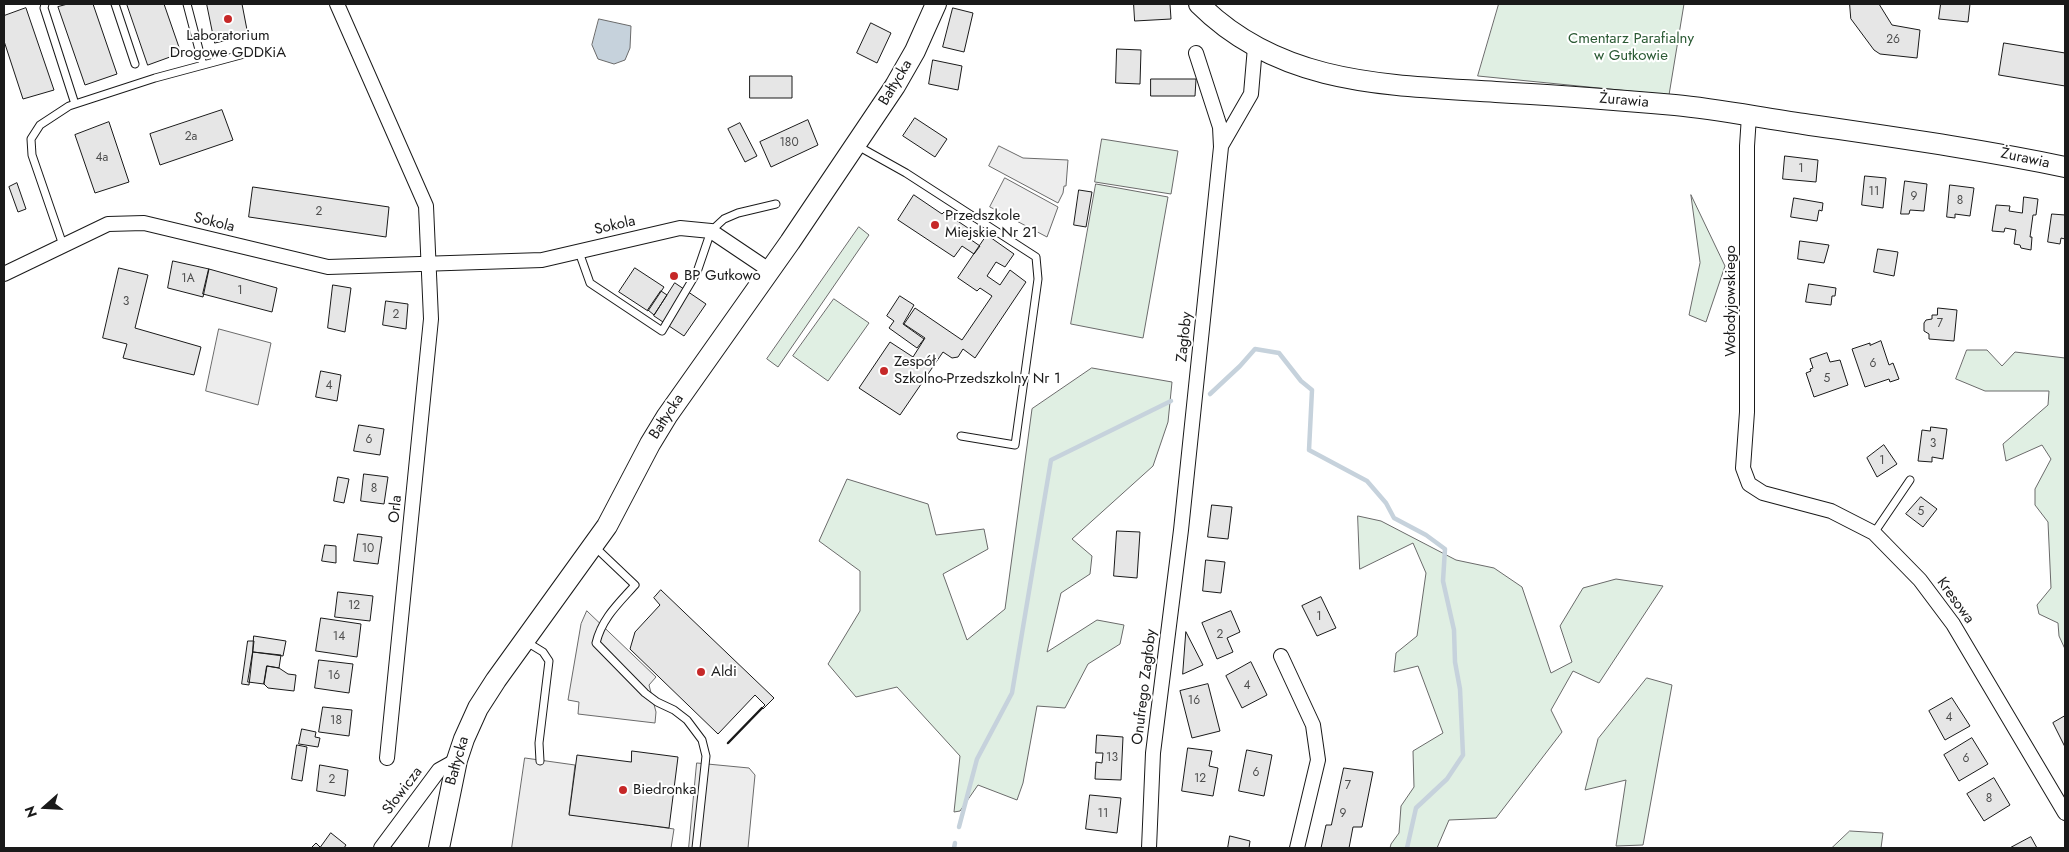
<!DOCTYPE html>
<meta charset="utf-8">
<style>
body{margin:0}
#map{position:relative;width:2069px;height:852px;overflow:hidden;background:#fff;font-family:Jost,sans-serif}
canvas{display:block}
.frame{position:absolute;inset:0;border:5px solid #1a1a1a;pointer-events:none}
.north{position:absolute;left:20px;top:782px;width:50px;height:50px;-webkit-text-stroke:4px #fff;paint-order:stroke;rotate:251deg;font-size:14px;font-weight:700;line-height:20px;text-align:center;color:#1a1a1a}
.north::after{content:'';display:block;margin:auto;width:18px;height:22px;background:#1a1a1a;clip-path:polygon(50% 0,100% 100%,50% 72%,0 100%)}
</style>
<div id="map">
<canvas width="2069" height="852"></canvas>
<div class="frame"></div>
<div class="north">N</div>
</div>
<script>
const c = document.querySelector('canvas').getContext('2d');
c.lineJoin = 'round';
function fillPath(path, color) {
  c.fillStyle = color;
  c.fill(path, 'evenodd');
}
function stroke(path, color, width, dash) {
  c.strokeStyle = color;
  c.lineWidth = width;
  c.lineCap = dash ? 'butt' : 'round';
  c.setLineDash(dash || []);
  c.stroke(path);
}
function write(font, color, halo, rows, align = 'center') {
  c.font = font + ' Jost,sans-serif';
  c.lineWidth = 4;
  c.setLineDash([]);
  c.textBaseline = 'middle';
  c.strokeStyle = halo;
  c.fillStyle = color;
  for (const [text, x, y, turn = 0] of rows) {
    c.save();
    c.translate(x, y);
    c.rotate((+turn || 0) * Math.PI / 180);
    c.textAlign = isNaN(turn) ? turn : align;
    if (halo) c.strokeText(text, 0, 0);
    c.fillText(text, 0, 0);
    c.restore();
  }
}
const green = new Path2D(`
 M1499,4H1684L1669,95L1478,76Z
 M1102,139L1178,151L1171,194L1095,182Z
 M1096,184L1168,197L1143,338L1071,324Z
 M1691,195L1725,266L1706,322L1689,315L1700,263Z
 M859,227L869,235L778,367L767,359Z
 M834,299L869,323L828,381L793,356Z
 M1967,350H1987L2002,366L2015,352L2065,358V649L2059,636L2058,623L2039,614L2037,605L2051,588L2048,522L2035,505V489L2051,459L2042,445L2006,461L2003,444L2048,405L2049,391H1985L1956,379Z
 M1092,368L1172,382L1168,422L1153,466L1072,539L1092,556L1090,574L1061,593L1047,652L1097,620L1124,625L1120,644L1088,664L1065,708L1037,706L1023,783L1017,800L978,785L960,811L954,812L960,756L897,687L856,697L828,664L860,611V571L819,541L847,479L928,504L936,535L984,529L988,549L943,574L967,640L1005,609L1032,409Z
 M1358,516L1381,521L1456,560L1494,568L1522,587L1551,673L1572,662L1560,626L1583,588L1616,579L1663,586L1599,683L1573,671L1551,710L1562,732L1496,818L1449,820L1437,848H1390L1391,844L1399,833L1401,806L1414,787L1413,751L1443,733L1418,666L1394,672L1396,653L1417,636L1426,573L1413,543L1360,569Z
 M1647,678L1672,685L1643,845L1616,846L1626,780L1585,790L1598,739Z
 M1850,831L1883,833L1881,848H1832Z`);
const parking = new Path2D(`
 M999,146L1023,158L1068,160L1066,186H1064L1063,193L1058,203L989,166Z
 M1005,178L1058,207L1047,237L990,207Z
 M219,329L271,343L258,405L206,391Z
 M587,611L656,677L649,685L656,712L655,723L578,714L579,702L568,700L581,624Z
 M525,758L575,765L569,814L674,829L671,848H512Z
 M697,763L749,768L755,775L748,848H689Z`);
const water = new Path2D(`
 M599,19L631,26L630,48L625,60L614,64L598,59L592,45Z`);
const stream = new Path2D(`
 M1210,394L1240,366L1255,349L1279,353L1301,381L1312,390L1309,450L1367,481L1386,503L1394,518L1426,535L1445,549L1443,581L1454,630L1455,662L1460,689L1463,755L1447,779L1416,808L1407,848
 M959,827L977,759L1012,693L1051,460L1171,401
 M954,848L955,843`);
const building = new Path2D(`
 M68,4H93L117,74L85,85L58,7Z
 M127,4H164L181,53L148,65Z
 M207,4H242L248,35L215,43Z
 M1134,4H1170L1171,19L1135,21Z
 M1850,4H1879L1892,25L1920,30L1917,58L1880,54L1874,50L1851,19Z
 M1941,4H1970L1968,22L1939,19Z
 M26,8L54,90L23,99L4,41V16Z
 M953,8L973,13L964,52L943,47Z
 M871,23L891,33L877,63L857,53Z
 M2004,43L2065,53V86L1999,75Z
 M1117,49L1141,50L1140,84L1116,83Z
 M933,60L962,66L958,90L929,84Z
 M750,76H792V98H750Z
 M1151,79H1196L1195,96H1151Z
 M222,110L233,140L160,165L150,134Z
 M915,118L947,139L935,157L903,136Z
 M808,120L818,145L771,167L760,142Z
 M109,122L129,182L95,193L75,135Z
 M740,123L757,156L745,162L728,129Z
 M1785,156L1818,160L1816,182L1783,179Z
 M1865,176L1886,178L1883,208L1862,205Z
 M1905,181L1927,184L1924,211L1910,210L1909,214H1901Z
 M17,183L26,209L18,212L9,187Z
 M1950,185L1974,188L1970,216L1955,214V218L1947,217Z
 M253,187L389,207L386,237L249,217Z
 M1079,190L1092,192L1086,227L1074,225Z
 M914,195L942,214L944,212L971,230L967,237L980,246L974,254L962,246L954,257L898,220Z
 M2024,197L2038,199L2036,215H2033L2030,237H2032L2031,250L2021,248L2020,245L2014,244L2016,230L2005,228L2004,232L1992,231L1996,205L2010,206L2009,211L2022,213Z
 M1794,198L1823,203L1822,211L1819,210L1817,221L1791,217Z
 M2052,214L2065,215V239L2061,238L2060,244L2048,242Z
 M987,235L1014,254L1005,267L996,262L987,276L1000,285L1010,270L1026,282L975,358L963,349L958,357L952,358L943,352L900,415L859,388L890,342L913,357L925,338L904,324L915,308L962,340L992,296L980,288L977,291L958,278Z
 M1800,241L1829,245L1824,263L1798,259Z
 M1878,249L1898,252L1894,276L1874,272Z
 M173,261L209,269L203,297L168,288Z
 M119,268L148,275L135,328L201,347L194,375L123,358L127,344L103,338Z
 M635,268L664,287L648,311L619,292Z
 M209,269L277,288L272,312L203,294Z
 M675,283L706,304L684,336L654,316Z
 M1809,284L1836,288L1835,296H1832L1831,305L1806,302Z
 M333,285L351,288L345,332L328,328Z
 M661,291L667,295L654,315L648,310Z
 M900,296L914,305L903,324L924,339L917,348L889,328L894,321L887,316Z
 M386,301L408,304L406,329L383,325Z
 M1938,308L1957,310L1954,341L1929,339V334L1924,331V323L1926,320L1932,319V315H1937Z
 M1881,341L1889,365L1893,363L1899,379L1890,382L1889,379L1865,387L1852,349L1870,343V345Z
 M1827,353L1830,362L1840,360L1848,385L1814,397L1806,373L1811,371L1810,369L1813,368L1810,359Z
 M321,371L341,375L337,401L316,397Z
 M359,425L384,429L380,455L354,451Z
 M1931,427L1947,429L1943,459L1932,457V462L1918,461L1922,430L1930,431Z
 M1884,445L1897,464L1877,477L1867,458Z
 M364,474L388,477L384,504L361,501Z
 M338,477L349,479L344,503L334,501Z
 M1921,497L1937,509L1923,527L1906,514Z
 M1212,505L1232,507L1228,539L1208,537Z
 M1117,531L1140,532L1137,578L1114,576Z
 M358,534L382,537L378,564L354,561Z
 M325,545L336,546V563L322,561Z
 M1206,560L1225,562L1221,593L1203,591Z
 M661,590L774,698L763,709L762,708L765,705L755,695L718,734L630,649L635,632L660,605L654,598Z
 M338,592L373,596L370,621L335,617Z
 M1321,597L1336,628L1317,636L1302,606Z
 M1231,611L1240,632L1227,638L1233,652L1217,659L1202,623Z
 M321,618L361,624L357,657L316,651Z
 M1186,632L1203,665L1183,674Z
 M254,636L286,641L283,656L253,652Z
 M248,641H254L249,685L242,684Z
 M253,652L281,655L279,668L267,666L264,684L248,682Z
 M319,660L353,664L349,693L315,688Z
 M1251,662L1267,695L1242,708L1226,676Z
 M267,666L279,668L288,674L296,675L294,691L268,688L264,684Z
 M1208,684L1220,731L1192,738L1180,691Z
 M1952,698L1970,726L1945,740L1929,711Z
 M323,707L352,710L349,736L319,732Z
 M2065,716V747L2053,723Z
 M302,729L316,732L315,737L320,738L318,747L299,744Z
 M1097,735L1123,737L1121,780L1095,779L1096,762L1102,763L1103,753H1096Z
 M1972,738L1988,764L1959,781L1944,755Z
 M297,745L307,747L302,781L292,779Z
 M1188,748L1212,751L1209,766L1218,768L1213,796L1182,791Z
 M1247,750L1272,755L1264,796L1239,791Z
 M632,751L678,757L669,828L569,815L577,755L631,762Z
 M320,765L348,770L345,796L317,791Z
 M1344,768L1373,772L1362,827H1353L1349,848H1321L1326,825H1331Z
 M1994,778L2010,805L1984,821L1967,794Z
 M1090,795L1121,798L1117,833L1086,829Z
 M331,833L346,845L344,848H311L316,843L320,847Z
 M1230,836L1250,841L1249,848H1228Z
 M2031,837L2037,848H2010Z`);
const lane = new Path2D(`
 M45,4L44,8L75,104
 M115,4L135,64
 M187,4L203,65
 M856,145L906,173L1036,257L1038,279L1015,445L961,436
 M63,245L32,155L31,139L40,125L69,106L155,78L248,53
 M579,252L590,283L662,331L697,272L711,231L724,219L738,213L776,204
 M1874,533L1910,480
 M595,547L635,585C619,603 602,618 596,643L645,693L657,702L674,710L687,720L702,740L706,756L696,848
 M525,641L543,652L549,661L539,743L540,761`);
const street = new Path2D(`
 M337,4L426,206L431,319L387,758
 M1749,116L1747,146V412L1743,468L1749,484L1763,493L1831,511L1874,533L1920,580L1953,624L2065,813
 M1221,146L1251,94L1255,47
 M4,274L108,224L144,223L328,267L542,260L680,228L711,231L769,270
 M1281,656L1313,725L1318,760L1297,848
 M381,848L439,770L457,760
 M1149,848L1153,753L1181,530L1221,147L1220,127L1196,53`);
const secondary = new Path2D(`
 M1199,4C1281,86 1389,85 1496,92C1556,95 1616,100 1675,105C1718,109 1761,118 1804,124C1892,137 1979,149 2065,167
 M439,848L457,760L464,739L478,708L496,680L607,526L650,444L667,416L790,242L895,86L915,51L936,4`);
const wall = new Path2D(`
 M728,743L762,708`);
const markers = [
 [228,19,5,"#c62828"],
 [935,225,5,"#c62828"],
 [674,276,5,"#c62828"],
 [884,371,5,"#c62828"],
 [701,672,5,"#c62828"],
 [623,790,5,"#c62828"]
];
const numberNames = [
 ["26",1893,40],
 ["2a",191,137],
 ["180",789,143],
 ["4a",102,158],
 ["1",1801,169],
 ["11",1874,192],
 ["9",1914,197],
 ["8",1960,201],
 ["2",319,212],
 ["1A",188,279],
 ["1",240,291],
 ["3",126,302],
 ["2",396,315],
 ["7",1940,324],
 ["6",1873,364],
 ["5",1827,379],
 ["4",329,386],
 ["6",369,440],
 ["3",1933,444],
 ["1",1882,461],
 ["8",374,489],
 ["5",1921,512],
 ["10",368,549],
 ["12",354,606],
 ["1",1319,617],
 ["2",1220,635],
 ["14",339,637],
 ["16",334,676],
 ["4",1247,686],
 ["16",1194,701],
 ["4",1949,718],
 ["18",336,721],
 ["13",1112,758],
 ["6",1966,759],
 ["6",1256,773],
 ["12",1200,779],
 ["2",332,780],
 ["7",1348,786],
 ["8",1989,799],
 ["11",1103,814],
 ["9",1343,814]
];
const poiNames = [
 ["Laboratorium",228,36,"center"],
 ["Drogowe GDDKiA",228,53,"center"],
 ["Przedszkole",945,216],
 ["Miejskie Nr 21",945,233],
 ["BP Gutkowo",684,276],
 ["Zespół",894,362],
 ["Szkolno-Przedszkolny Nr 1",894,379],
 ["Aldi",711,672],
 ["Biedronka",633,790]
];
const parkNames = [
 ["Cmentarz Parafialny",1631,39],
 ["w Gutkowie",1631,56]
];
const streetNames = [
 ["Bałtycka",896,83,-59],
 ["Żurawia",1624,101,5],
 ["Żurawia",2025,159,12],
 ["Sokola",214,223,14],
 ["Sokola",615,226,-13],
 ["Wołodyjowskiego",1731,301,-90],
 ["Zagłoby",1185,337,-84],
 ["Bałtycka",667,417,-57],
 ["Orla",396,509,-84],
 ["Kresowa",1955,601,54],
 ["Onufrego Zagłoby",1145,687,-83],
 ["Bałtycka",458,761,-74],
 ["Słowicza",403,791,-53]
];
fillPath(green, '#e0efe3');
stroke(green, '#6a6a6a', 1);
fillPath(parking, '#ededed');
stroke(parking, '#6a6a6a', 1);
fillPath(water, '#c6d2dc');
stroke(water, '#6a6a6a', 1);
stroke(stream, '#c6d2dc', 4.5);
fillPath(building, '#e6e6e6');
stroke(building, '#1a1a1a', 1);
stroke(lane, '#1a1a1a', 9);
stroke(street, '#1a1a1a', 16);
stroke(secondary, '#1a1a1a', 22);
stroke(lane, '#fff', 7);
stroke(street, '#fff', 14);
stroke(secondary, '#fff', 20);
stroke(wall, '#1a1a1a', 2.5);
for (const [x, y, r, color] of markers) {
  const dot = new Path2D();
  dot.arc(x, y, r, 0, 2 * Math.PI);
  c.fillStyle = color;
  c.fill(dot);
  stroke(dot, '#fff', 2);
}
write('12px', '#4d4d4d', null, numberNames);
write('15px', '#1a1a1a', '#fff', poiNames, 'left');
write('15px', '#2b5a34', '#fff', parkNames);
write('15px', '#1a1a1a', '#fff', streetNames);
</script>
